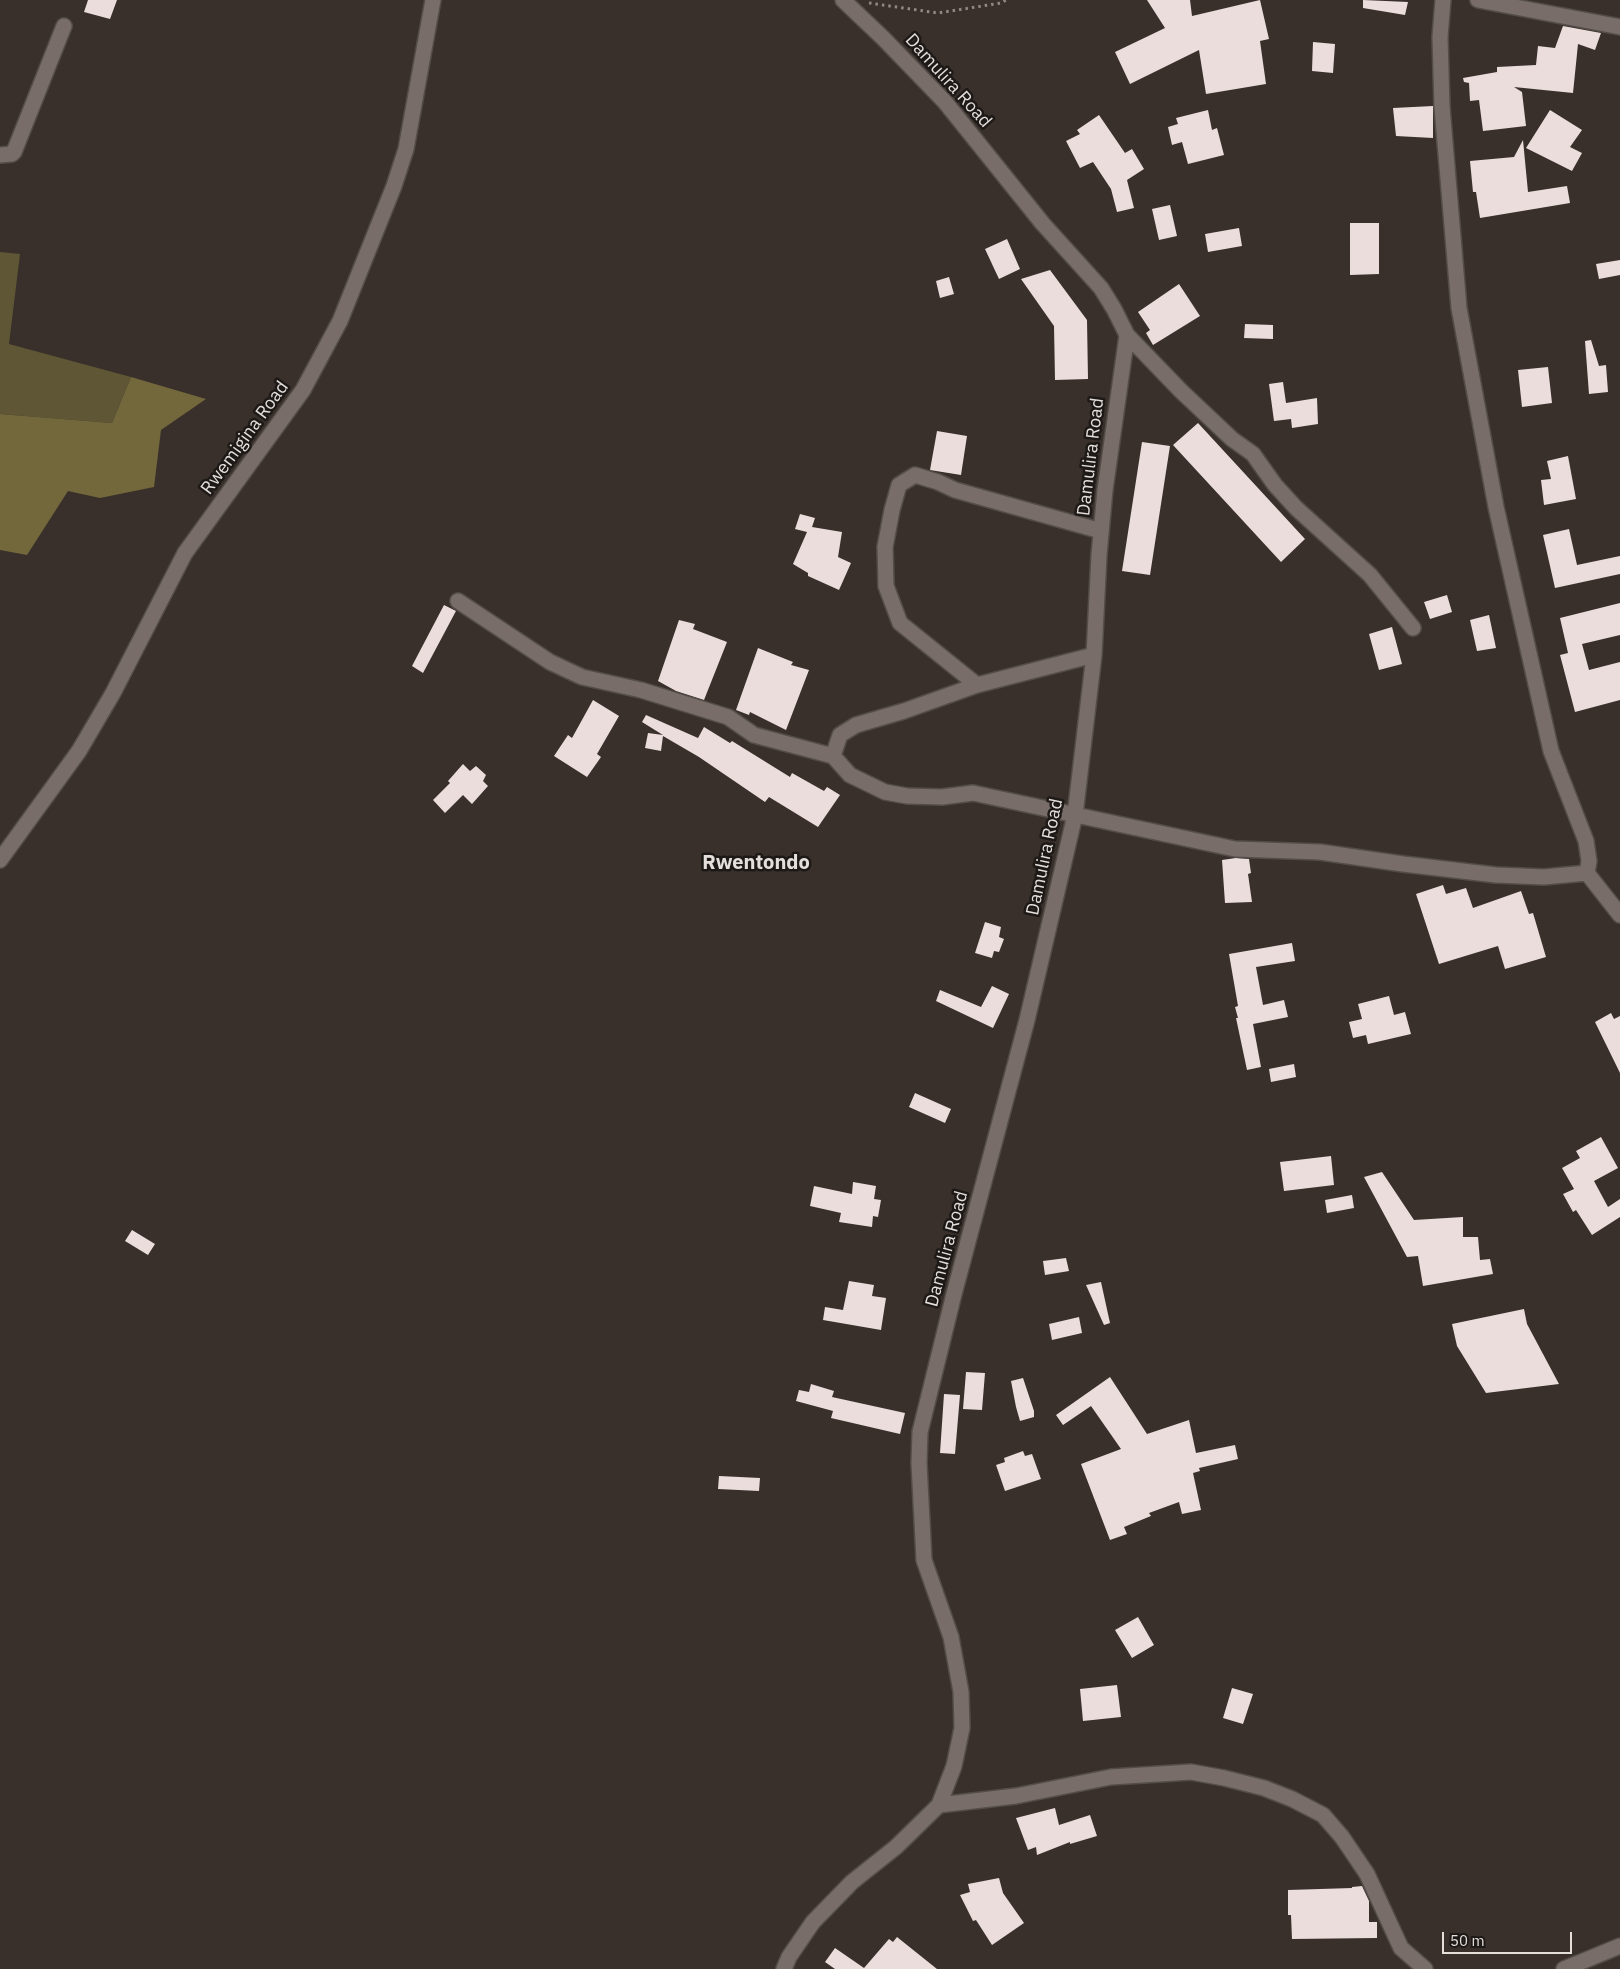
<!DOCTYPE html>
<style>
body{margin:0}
#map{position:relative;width:1620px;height:1969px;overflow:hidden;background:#39302b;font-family:"IBM Plex Sans",sans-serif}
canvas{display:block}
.scale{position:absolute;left:1442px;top:1932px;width:130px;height:22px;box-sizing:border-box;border:2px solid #e5dfdc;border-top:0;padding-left:6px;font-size:15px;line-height:18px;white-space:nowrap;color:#e5dfdc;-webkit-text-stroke:4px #1d1917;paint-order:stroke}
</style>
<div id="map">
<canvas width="1620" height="1969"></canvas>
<div class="scale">50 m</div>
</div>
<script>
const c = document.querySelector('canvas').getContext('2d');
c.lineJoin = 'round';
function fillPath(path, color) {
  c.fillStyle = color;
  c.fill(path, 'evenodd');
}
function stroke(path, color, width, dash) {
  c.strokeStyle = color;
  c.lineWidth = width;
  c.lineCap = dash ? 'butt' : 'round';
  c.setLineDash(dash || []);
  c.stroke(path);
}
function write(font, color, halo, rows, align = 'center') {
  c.font = font + ' "IBM Plex Sans",sans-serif';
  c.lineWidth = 5;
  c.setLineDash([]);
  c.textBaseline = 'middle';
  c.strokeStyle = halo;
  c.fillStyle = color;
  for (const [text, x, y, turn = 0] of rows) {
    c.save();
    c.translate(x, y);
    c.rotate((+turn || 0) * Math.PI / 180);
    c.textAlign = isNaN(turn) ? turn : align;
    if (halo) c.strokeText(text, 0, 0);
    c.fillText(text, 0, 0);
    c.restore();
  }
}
const green = new Path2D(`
 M0,252L20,254L9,344L131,377L112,423L0,414Z`);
const forest = new Path2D(`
 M131,377L206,399L161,430L154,487L100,498L68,491L27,555L0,550V414L112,423Z`);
const building = new Path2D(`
 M88,0H117L110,19L84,12Z
 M1147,0H1190L1192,16L1260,0L1269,39L1260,41L1266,84L1206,94L1199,50L1130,84L1115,52L1165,28Z
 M1363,0L1408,2L1405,15L1363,8Z
 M1563,26L1601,33L1595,50L1578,44L1573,93L1514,87L1522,92L1526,126L1483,131L1479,100L1470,101L1469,83L1464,82L1463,78L1497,72V67L1536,65L1538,46L1555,48Z
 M1313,42L1335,44L1333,73L1312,71Z
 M1433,106V138L1396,136L1393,108Z
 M1208,110L1212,130L1217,128L1224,155L1188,164L1182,142L1172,145L1168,127L1178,124L1176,118Z
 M1550,110L1582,130L1570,147L1582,153L1572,171L1526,148Z
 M1099,115L1125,153L1132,149L1144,169L1127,180L1134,208L1117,212L1111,189L1093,162L1080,168L1066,141L1080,134L1077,130Z
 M1523,140L1528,192L1567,186L1570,203L1480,218L1476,192H1473L1470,161L1514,157Z
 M1170,205L1177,236L1159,240L1152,209Z
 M1350,223H1379V274L1350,275Z
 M1239,228L1242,246L1208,252L1205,234Z
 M1007,239L1020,269L999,279L985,249Z
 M1620,260V275L1599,279L1596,264Z
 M1050,270L1087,320L1088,379L1055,380L1054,326L1021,279Z
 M949,277L954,294L940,298L936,281Z
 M1179,284L1200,316L1153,345L1146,333L1150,330L1138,312Z
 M1245,324L1273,325V339L1244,338Z
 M1591,340L1599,366L1606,365L1608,392L1589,394L1585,341Z
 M1548,367L1552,403L1522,407L1518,370Z
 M1283,382L1286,403L1317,398L1318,424L1292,428L1291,419L1274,421L1269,384Z
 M1198,423L1305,539L1281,562L1173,445Z
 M937,431L967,436L961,475L930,470Z
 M1142,442L1170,446L1150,575L1122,571Z
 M1568,456L1576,499L1544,505L1541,480L1551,479L1547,461Z
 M800,514L815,518L812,527L842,532L838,557L851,563L839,590L808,576V573L793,564L807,532L795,529Z
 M1569,529L1577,565L1620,556V574L1555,588L1543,535Z
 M1447,595L1452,612L1430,619L1424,602Z
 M1620,603V635L1582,644L1589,670L1620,662V700L1575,712L1560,655L1568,653L1560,618Z
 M444,605L456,611L423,673L412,666Z
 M1489,615L1496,648L1477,651L1470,620Z
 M679,620L695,624L693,629L727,642L704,700L676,691L658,681Z
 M1392,627L1402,664L1379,670L1369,634Z
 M758,648L793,662L791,665L809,670L786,730L750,712L749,715L736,710Z
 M593,700L619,716L597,754L601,757L587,777L554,756L568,735L572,738Z
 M646,715L698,738L704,727L730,743L732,741L790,777L792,773L824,791L827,787L840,795L818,827L769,797L765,802L699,757L663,736L661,751L645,748L648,733L663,735L642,722Z
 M463,764L470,771L476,766L486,775L483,781L488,786L472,804L463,795L445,813L433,800L450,783L448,781Z
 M1236,858L1249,859L1251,873L1248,874L1252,902L1225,903L1222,860Z
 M1443,885L1446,894L1466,888L1473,908L1521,891L1529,914L1533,913L1546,957L1505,969L1498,946L1439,964L1416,894Z
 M985,922L1001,927L999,937L1004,939L999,952L994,951L992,958L975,953Z
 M1292,943L1295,961L1256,967L1263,1005L1284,1000L1288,1017L1253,1024L1261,1067L1247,1070L1236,1018H1238L1235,1007L1238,1006L1229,954Z
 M992,986L1009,994L993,1028L936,1001L940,990L981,1007Z
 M1389,996L1394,1015L1405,1012L1411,1034L1368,1044L1366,1035L1353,1038L1349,1022L1362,1019L1358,1004Z
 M1611,1013L1614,1019L1620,1016V1073L1595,1022Z
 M1294,1064L1296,1077L1271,1082L1269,1069Z
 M915,1093L951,1109L945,1123L909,1107Z
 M1601,1137L1618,1168L1594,1181L1608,1207L1620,1199V1217L1592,1235L1576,1210L1573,1212L1563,1194L1574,1189L1562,1168L1580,1158L1576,1151Z
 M1331,1156L1334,1185L1284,1191L1280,1162Z
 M1382,1172L1414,1220L1463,1217V1237H1478L1480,1260L1490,1259L1493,1274L1423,1286L1418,1256L1407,1257L1364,1177Z
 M853,1182L876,1186L874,1199L881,1200L878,1217L873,1216L872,1227L839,1222L841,1213L810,1206L814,1186L852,1194Z
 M1352,1195L1354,1208L1327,1213L1325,1200Z
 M132,1230L155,1244L148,1255L125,1241Z
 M1066,1258L1069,1271L1045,1275L1043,1261Z
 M849,1281L874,1285L872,1296L886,1298L881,1330L823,1320L825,1307L843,1310Z
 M1101,1282L1110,1323L1104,1325L1086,1285Z
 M1524,1309L1527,1324L1559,1384L1486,1393L1457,1346L1452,1324Z
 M1079,1317L1082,1333L1052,1340L1049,1324Z
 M966,1372L985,1373L982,1410L963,1409Z
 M1110,1377L1147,1434L1189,1420L1196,1453L1235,1445L1238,1459L1199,1468L1200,1471L1193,1473L1201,1510L1182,1514L1179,1502L1149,1513L1151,1516L1124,1527L1127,1534L1110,1540L1081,1464L1121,1449L1091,1406L1063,1425L1056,1415Z
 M1023,1378L1034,1411V1417L1020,1421L1016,1407L1011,1381Z
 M811,1384L834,1391L832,1397L905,1413L900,1434L831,1418L833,1411L796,1401L799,1390L809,1392Z
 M944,1394L960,1395L955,1454L940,1453Z
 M1023,1451L1025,1456L1032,1454L1041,1479L1005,1491L996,1465L1005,1462L1004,1458Z
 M719,1476L760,1478L759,1491L718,1489Z
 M1138,1617L1154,1645L1132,1658L1115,1630Z
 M1117,1685L1121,1717L1083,1721L1080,1689Z
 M1232,1688L1253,1694L1243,1724L1223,1718Z
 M1055,1808L1059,1825L1090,1815L1097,1836L1070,1844V1842L1037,1855L1036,1847L1028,1850L1016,1818Z
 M999,1878L1003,1893L1024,1923L992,1945L976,1920L973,1921L960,1895L970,1892L968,1884Z
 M1362,1886L1369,1901V1922H1377V1938L1292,1939L1291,1915H1288V1890L1352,1888V1887Z
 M897,1937L937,1969H835L825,1962L835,1948L864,1968L889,1939L893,1942Z`);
const path = new Path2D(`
 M869,3L938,13L1001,3L1006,0`);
const minor = new Path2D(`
 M843,0L883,38L945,102L1043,224L1101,288L1114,309L1127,335L1105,490L1099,555L1094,655L1075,815L1027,1020L954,1294L920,1432L919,1463L924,1560L951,1637L961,1692L962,1728L954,1766L939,1805
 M1478,0L1620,27
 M0,155L12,154L14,152L64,26
 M1127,335L1181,391L1232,439L1253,454L1275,485L1296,508L1370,575L1413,628
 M458,601L550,662L582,677L641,690L728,717L754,735L833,756L850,775L885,792L907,796L942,797L973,793L1235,849L1320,852L1403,864L1496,875L1544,877L1587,873L1589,861L1586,841L1551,751L1531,662L1496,507L1459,308L1442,107L1440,37L1443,0
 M977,685L900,623L886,586L885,547L892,510L899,485L915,475L938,482L955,490L1101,531
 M833,756L840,735L856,725L904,711L977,685L1094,655
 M0,860L79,751L113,693L185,553L303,390L340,321L394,186L406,149L433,0
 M1587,873L1620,915
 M784,1969L789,1957L813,1922L852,1882L896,1847L939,1805L1016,1796L1111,1777L1191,1772L1224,1778L1264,1788L1292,1799L1323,1815L1342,1837L1367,1874L1401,1948L1425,1969
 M1564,1969L1620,1946`);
const streetNames = [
 ["Damulira Road",948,81,48],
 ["Rwemigina Road",245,438,-54],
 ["Damulira Road",1091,457,-83],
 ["Damulira Road",1045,857,-78],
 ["Damulira Road",947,1249,-75]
];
const quarterNames = [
 ["Rwentondo",756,863]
];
fillPath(green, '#5e5634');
fillPath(forest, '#72683c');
fillPath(building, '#ebdddc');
stroke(minor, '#534c48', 18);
stroke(path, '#8f8884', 3, [2.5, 4]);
stroke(minor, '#786d68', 15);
write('18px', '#e5dfdc', '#1d1917', streetNames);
write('bold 20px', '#e5dfdc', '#1d1917', quarterNames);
</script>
